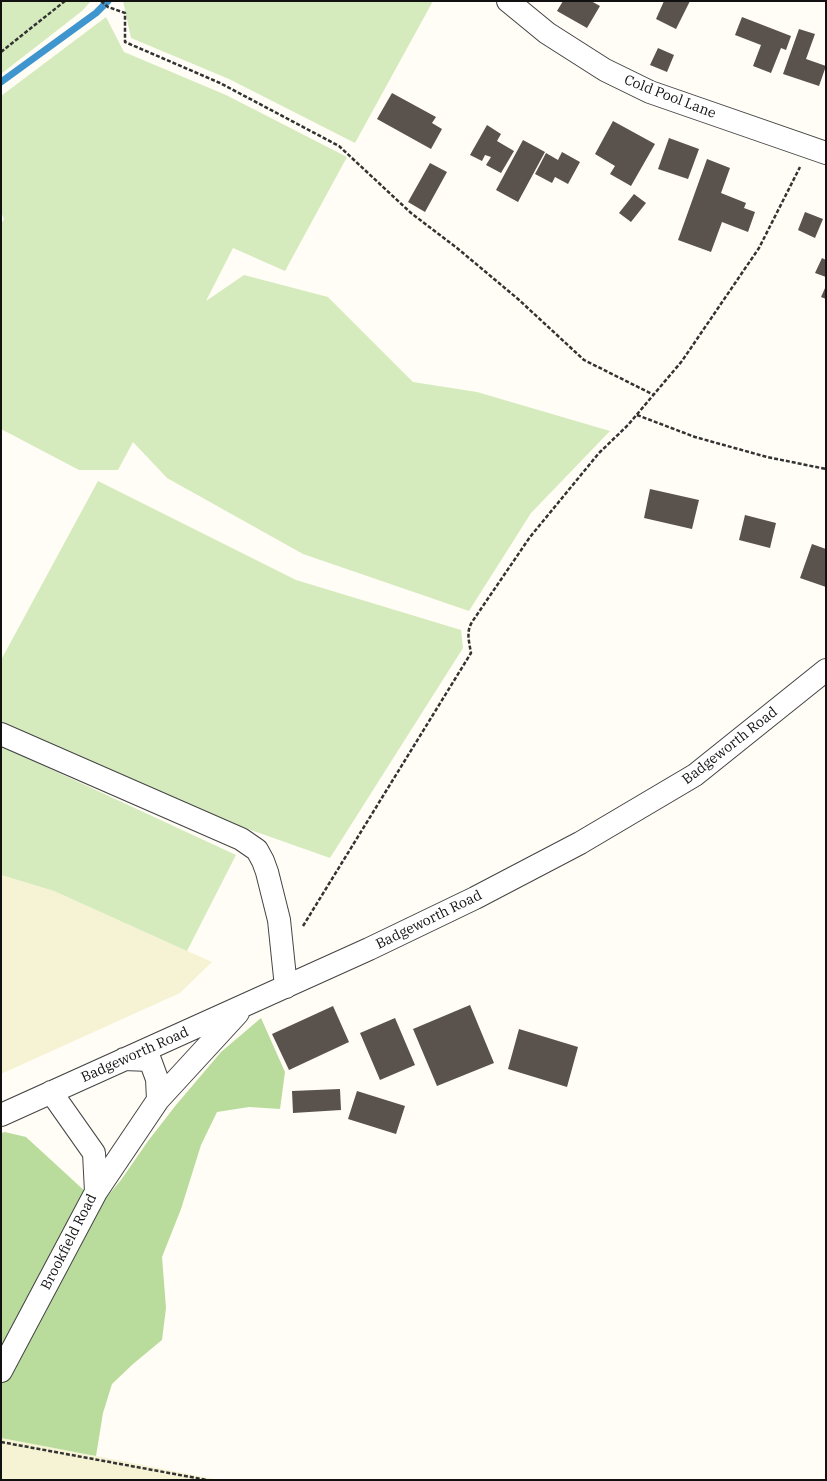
<!DOCTYPE html>
<style>
body{margin:0}
#map{position:relative;width:827px;height:1481px;overflow:hidden;background:#fffdf5;font-family:"IBM Plex Serif",serif}
canvas{display:block}
.frame{position:absolute;inset:0;border:2px solid #111;pointer-events:none}
</style>
<div id="map">
<canvas width="827" height="1481"></canvas>
<div class="frame"></div>
</div>
<script>
const c = document.querySelector('canvas').getContext('2d');
c.lineJoin = 'round';
function fillPath(path, color) {
  c.fillStyle = color;
  c.fill(path, 'evenodd');
}
function stroke(path, color, width, dash) {
  c.strokeStyle = color;
  c.lineWidth = width;
  c.lineCap = dash ? 'butt' : 'round';
  c.setLineDash(dash || []);
  c.stroke(path);
}
function write(font, color, halo, rows, align = 'center') {
  c.font = font + ' "IBM Plex Serif",serif';
  c.lineWidth = 4;
  c.setLineDash([]);
  c.textBaseline = 'middle';
  c.strokeStyle = halo;
  c.fillStyle = color;
  for (const [text, x, y, turn = 0] of rows) {
    c.save();
    c.translate(x, y);
    c.rotate((+turn || 0) * Math.PI / 180);
    c.textAlign = isNaN(turn) ? turn : align;
    if (halo) c.strokeText(text, 0, 0);
    c.fillText(text, 0, 0);
    c.restore();
  }
}
const farmland = new Path2D(`
 M1,875L54,891L212,962L180,993L1,1074Z
 M1,1438L96,1456L219,1480H1Z`);
const green = new Path2D(`
 M1,1H91L82,11L1,74Z
 M123,1H433L355,143L229,79L131,38Z
 M106,17L124,52L226,95L347,157L285,271L233,248L206,301L244,275L328,297L413,382L477,392L610,431L531,513L469,611L303,554L167,478L133,442L118,470H79L1,429V224L4,219L1,212V96Z
 M98,481L296,580L461,630L463,648L330,858L183,806L1,724V660Z
 M1,746L236,855L187,951L54,891L1,875Z`);
const forest = new Path2D(`
 M261,1018L285,1072L280,1109L249,1107L217,1112L201,1145L181,1209L162,1257L166,1308L162,1340L133,1364L112,1384L103,1413L96,1456L1,1438V1133L5,1132L26,1137L100,1205L121,1180L148,1141L176,1105L221,1052Z`);
const stream = new Path2D(`
 M1,82L96,13L108,1`);
const building = new Path2D(`
 M563,1H591L600,6L587,28L557,11Z
 M664,1H690L676,29L656,19Z
 M742,17L791,36L786,50L781,48L771,73L753,66L761,45L735,35Z
 M799,29L815,34L806,59L826,66L819,86L783,74Z
 M658,48L674,55L667,72L650,65Z
 M392,93L436,117L432,123L442,129L431,149L377,119Z
 M613,121L655,144L631,186L610,174L615,166L595,154Z
 M487,125L501,134L497,141L514,151L501,173L486,165L491,157L485,155L482,161L470,155Z
 M669,138L699,149L688,179L658,169Z
 M523,140L545,152L518,202L496,190Z
 M562,152L580,162L568,184L555,177L552,183L535,174L546,153L558,160Z
 M707,159L730,168L721,193L746,203L744,208L755,212L748,232L722,222L711,252L678,240Z
 M430,163L447,172L425,212L408,202Z
 M634,194L646,203L631,222L619,213Z
 M805,212L823,219L815,238L798,230Z
 M822,258L826,260V277L815,273Z
 M826,286V299L821,297Z
 M650,489L699,500L692,529L644,518Z
 M745,515L776,523L770,548L739,540Z
 M812,544L826,549V587L800,578Z
 M470,1005L494,1063L437,1086L413,1029Z
 M333,1006L349,1042L289,1070L272,1034Z
 M395,1018L415,1065L380,1080L360,1033Z
 M519,1029L578,1047L567,1087L508,1069Z
 M340,1089L341,1110L293,1113L292,1091Z
 M357,1091L405,1106L396,1134L348,1119Z`);
const path = new Path2D(`
 M101,1L108,7L125,13V42L220,83L339,146L411,213L457,248L518,299L584,360L654,395
 M1,52L65,1
 M637,415L695,437L767,457L826,469
 M303,926L471,653C469,641 466,632 472,622L530,537L599,453L628,425L682,361L759,248L800,167
 M1,1442L207,1480`);
const minor = new Path2D(`
 M508,1L547,33L605,70L650,92L826,153
 M1,734L241,839L257,850L263,861L267,872L279,920L286,987
 M124,1059L150,1060L157,1079L158,1100
 M51,1092L94,1153L96,1192
 M1,1115L369,949L475,898L580,843L695,775L826,670
 M1,1371L96,1192L158,1100L238,1013`);
const streetNames = [
 ["Cold Pool Lane",670,97,21],
 ["Badgeworth Road",730,746,-38],
 ["Badgeworth Road",429,920,-26],
 ["Badgeworth Road",135,1055,-24],
 ["Brookfield Road",69,1242,-63]
];
fillPath(farmland, '#f6f3d4');
fillPath(green, '#d5ebbd');
fillPath(forest, '#b9dc9c');
stroke(stream, '#3f96cf', 7);
fillPath(building, '#5a524d');
stroke(minor, '#444', 24);
stroke(path, '#333', 2.5, [4, 2]);
stroke(minor, '#fff', 22);
write('14px', '#111', '#fff', streetNames);
</script>
